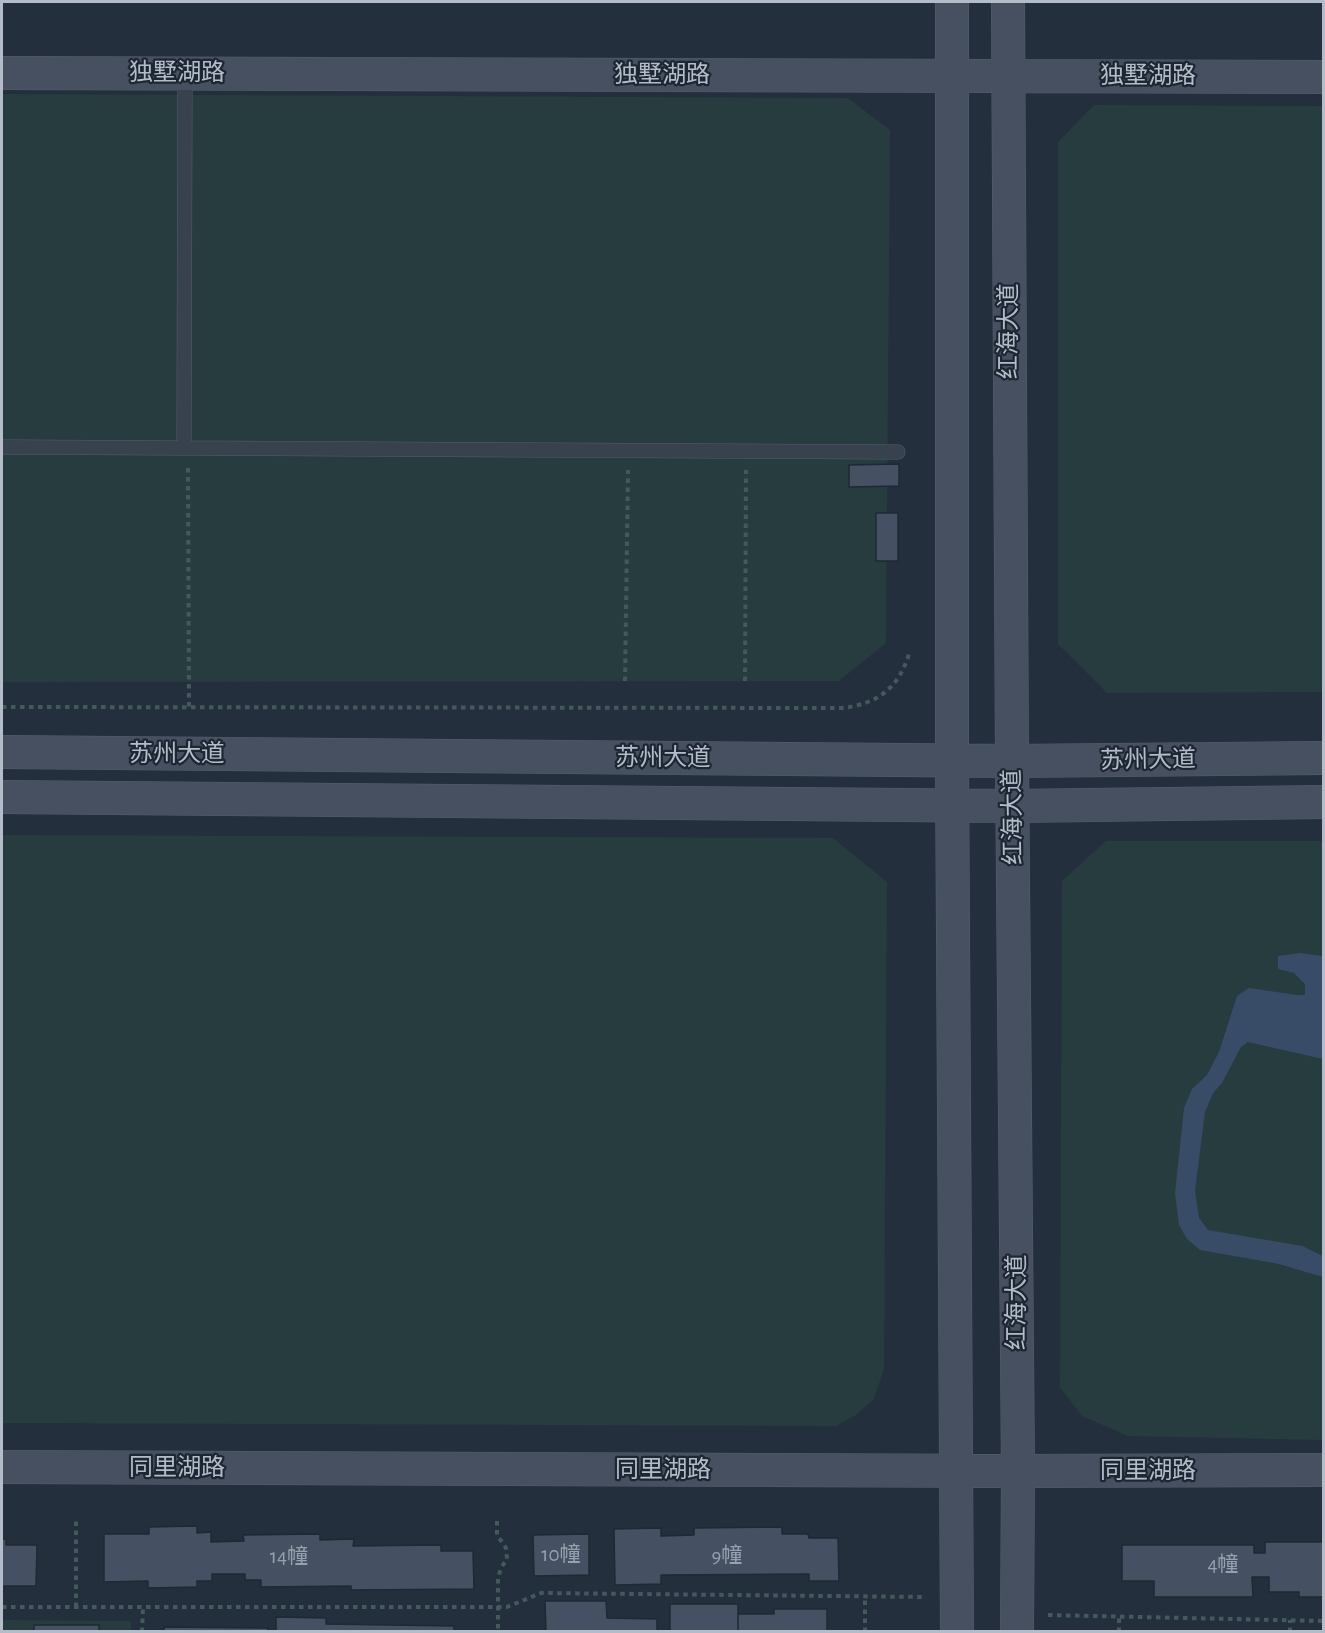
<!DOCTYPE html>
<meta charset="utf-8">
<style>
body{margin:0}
#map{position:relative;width:1325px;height:1633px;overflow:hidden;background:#242f3e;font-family:"Alegreya Sans",sans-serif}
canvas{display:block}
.frame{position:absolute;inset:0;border:3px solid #b4bcc9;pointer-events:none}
</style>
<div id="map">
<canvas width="1325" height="1633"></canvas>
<div class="frame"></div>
</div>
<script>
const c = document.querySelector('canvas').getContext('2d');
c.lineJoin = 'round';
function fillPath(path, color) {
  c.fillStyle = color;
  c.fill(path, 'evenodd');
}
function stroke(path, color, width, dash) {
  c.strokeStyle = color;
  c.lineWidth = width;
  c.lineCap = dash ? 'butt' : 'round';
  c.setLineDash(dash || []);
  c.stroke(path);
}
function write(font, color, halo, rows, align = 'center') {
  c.font = font + ' "Alegreya Sans","Noto Sans SC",sans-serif';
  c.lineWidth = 4.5;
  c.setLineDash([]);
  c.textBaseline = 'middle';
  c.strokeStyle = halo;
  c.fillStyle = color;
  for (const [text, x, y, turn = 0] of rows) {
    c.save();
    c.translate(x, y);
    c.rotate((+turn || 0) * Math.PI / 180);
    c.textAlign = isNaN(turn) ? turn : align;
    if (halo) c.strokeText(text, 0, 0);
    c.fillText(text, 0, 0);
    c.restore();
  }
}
const green = new Path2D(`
 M2,94L848,98L890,130L886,643L839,681L2,682Z
 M1094,105L1323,106V692L1107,693L1058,644V142Z
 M2,835L833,838L887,882L884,1369L874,1399L856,1415L836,1426L2,1423Z
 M1106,841H1323V1440L1128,1436L1082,1416L1060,1387L1062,881Z
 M2,1620L131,1621V1631L2,1632Z`);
const water = new Path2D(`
 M1300,953L1323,956V1059L1248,1042L1241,1047L1222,1083L1213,1093L1205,1112L1195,1191L1199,1218L1208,1230L1302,1246L1323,1256V1277L1279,1264L1200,1250L1187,1239L1179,1225L1175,1193L1184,1108L1192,1089L1207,1075L1219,1052L1237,996L1249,988L1297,995H1305V984L1294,973L1278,969V956Z`);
const building = new Path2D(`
 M899,464V486L849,487V465Z
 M876,513H898V561H876Z
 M197,1526V1533L211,1532V1542L244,1541L243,1535L320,1534V1540L354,1539L353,1546L441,1545V1551H473L474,1589L351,1590V1586L261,1587V1580H245V1574H212V1581H197V1587L148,1588V1581L104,1582V1534H149V1527Z
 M782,1527V1534H808L809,1538H838L839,1581H809V1574L661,1575V1584L615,1585L614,1529L661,1528V1536L694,1535V1528Z
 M589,1534V1575L534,1576L533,1535Z
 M2,1539H6V1545H37L36,1586H4V1591H2Z
 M1265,1542H1324V1597H1299V1592H1269V1577H1252L1253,1597H1154V1581H1122V1545H1254V1553H1265Z
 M545,1601H606L607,1618L657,1619V1632H546Z
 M670,1604H738V1632H670Z
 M774,1609H827V1632H738V1614H774Z
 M276,1617L326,1618V1624L454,1626V1632H276Z
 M34,1625H99V1632H34Z
 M164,1627L268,1628V1632H164Z`);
const path = new Path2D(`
 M188,468L189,707
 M625,681L628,470
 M745,681L746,470
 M2,707L842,708C877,704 898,689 909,654
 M497,1521V1535L506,1548L507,1559L501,1568L498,1578V1632
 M2,1607H507L541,1593L925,1597
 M76,1607V1520
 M1048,1615L1324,1621
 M142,1632L143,1607
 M865,1632V1596
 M1119,1632V1616
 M1290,1632V1620`);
const lane = new Path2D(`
 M2,447L898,452
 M184,448L185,73`);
const secondary = new Path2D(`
 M952,2V760L957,1632
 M1008,2L1012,761L1018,1471L1017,1632
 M2,73L1324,77
 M2,752L1012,761L1324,758
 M2,797L1013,806L1324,802
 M2,1467L1018,1471L1324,1470`);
const numberNames = [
 ["10幢",561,1555],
 ["9幢",727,1556],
 ["14幢",289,1557],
 ["4幢",1223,1565]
];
const streetNames = [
 ["独墅湖路",177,73],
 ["独墅湖路",662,75],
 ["独墅湖路",1148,76],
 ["红海大道",1009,331,-90],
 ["苏州大道",177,754],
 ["苏州大道",663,758],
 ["苏州大道",1148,760,-1],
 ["红海大道",1013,817,-91],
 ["红海大道",1017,1302,-90],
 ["同里湖路",177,1468],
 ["同里湖路",663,1470],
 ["同里湖路",1148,1471]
];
fillPath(green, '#263c3f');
fillPath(water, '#394c67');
fillPath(building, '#455162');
stroke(building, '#1f2835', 1.5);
stroke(lane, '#565f6c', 15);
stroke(secondary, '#565f6c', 34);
stroke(path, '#44595c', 4, [4.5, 4.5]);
stroke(lane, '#38414e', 14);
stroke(secondary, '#465061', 33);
write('21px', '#98a1af', null, numberNames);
write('24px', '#b4bcc9', '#1d2633', streetNames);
</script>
